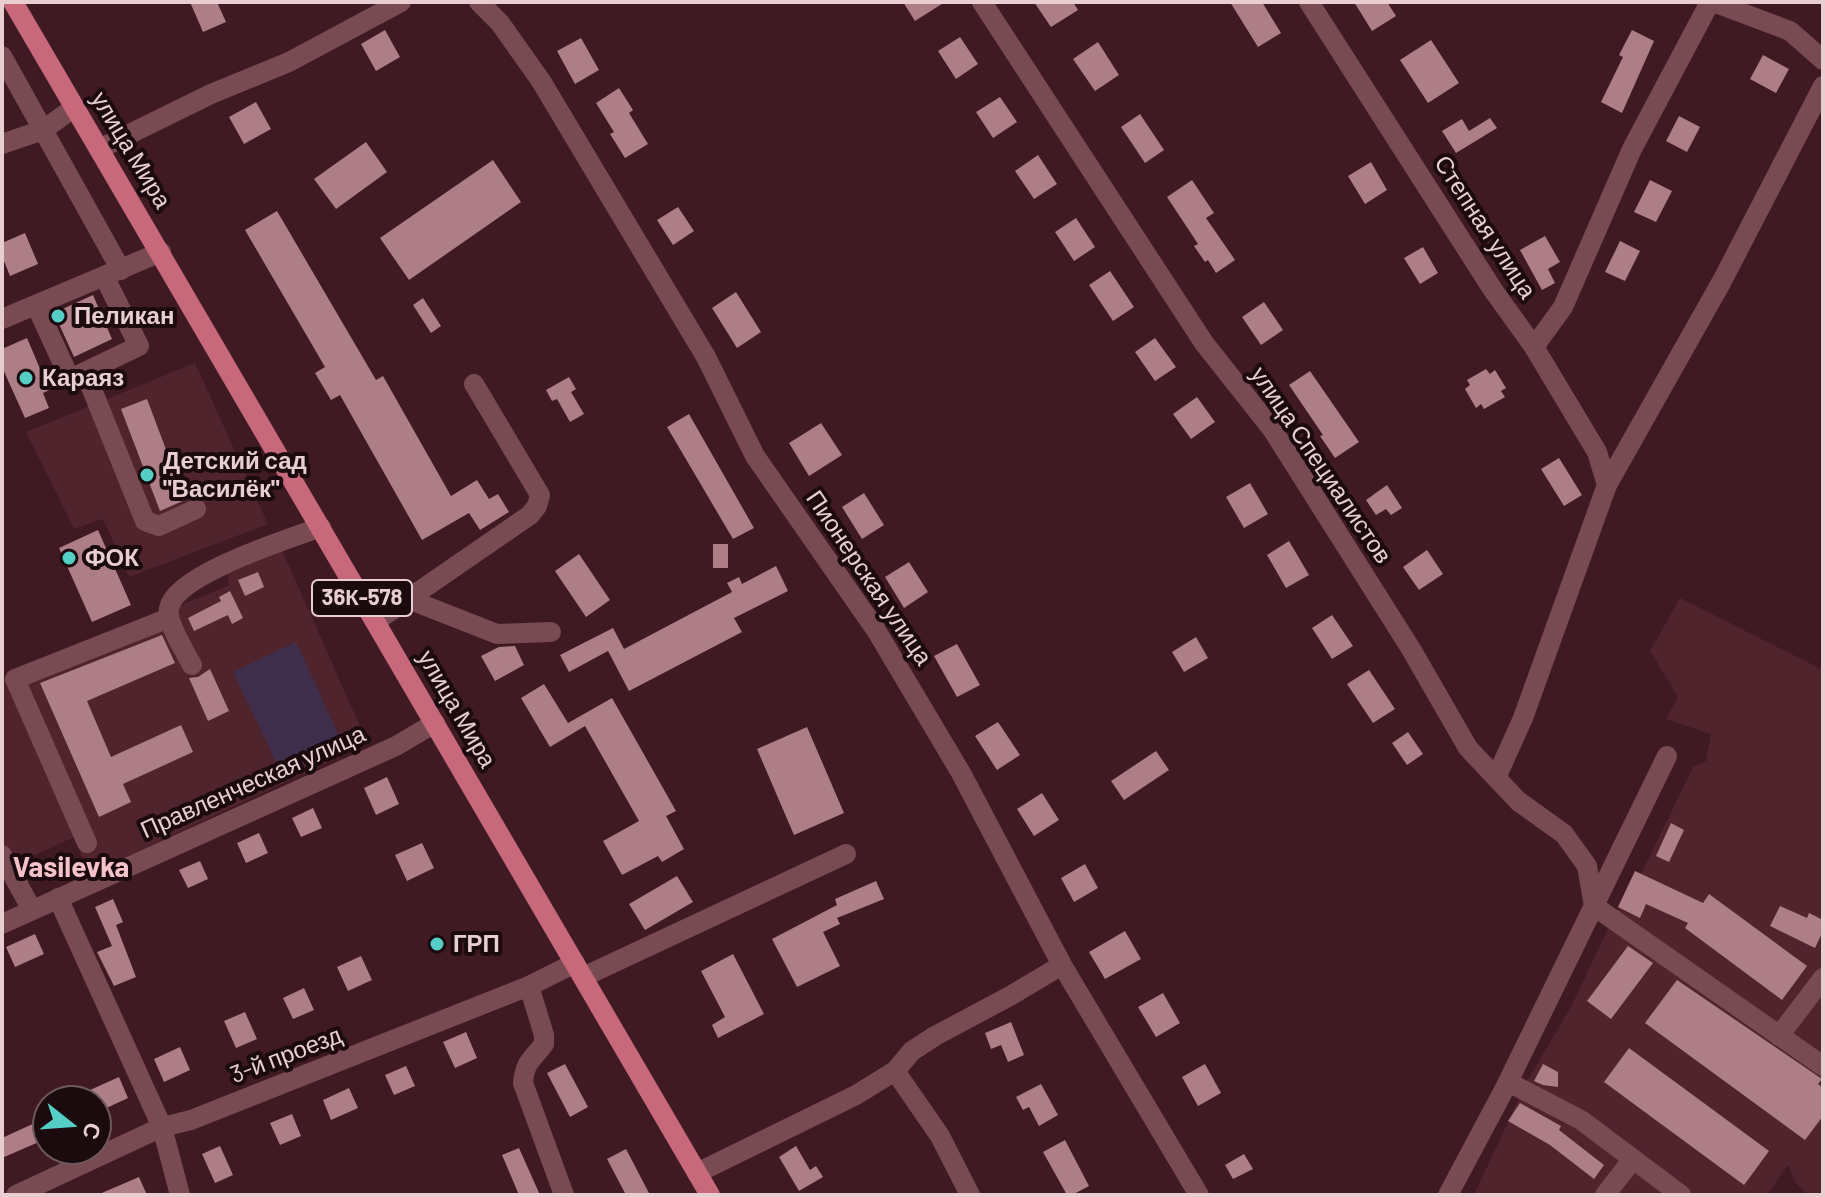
<!DOCTYPE html>
<meta charset="utf-8">
<style>
body{margin:0}
#map{position:relative;width:1825px;height:1197px;overflow:hidden;background:#3f1a22;font-family:Barlow,sans-serif}
canvas{display:block}
.frame{position:absolute;inset:0;border:4px solid #e8ced1;pointer-events:none}
.north{position:absolute;left:32px;top:1085px;width:80px;height:80px;box-sizing:border-box;background:#1b0b0e;border:2px solid #6d595c;border-radius:50%;rotate:107deg;font-size:22px;font-weight:700;line-height:32px;text-align:center;color:#e8ced1}
.north::after{content:'';display:block;margin:auto;width:28px;height:36px;background:#55cec5;clip-path:polygon(50% 0,100% 100%,50% 72%,0 100%)}
</style>
<div id="map">
<canvas width="1825" height="1197"></canvas>
<div class="frame"></div>
<div class="north">С</div>
</div>
<script>
const c = document.querySelector('canvas').getContext('2d');
c.lineJoin = 'round';
function fillPath(path, color) {
  c.fillStyle = color;
  c.fill(path, 'evenodd');
}
function stroke(path, color, width, dash) {
  c.strokeStyle = color;
  c.lineWidth = width;
  c.lineCap = dash ? 'butt' : 'round';
  c.setLineDash(dash || []);
  c.stroke(path);
}
function write(font, color, halo, rows, align = 'center') {
  c.font = font + ' Barlow,sans-serif';
  c.lineWidth = 8;
  c.setLineDash([]);
  c.textBaseline = 'middle';
  c.strokeStyle = halo;
  c.fillStyle = color;
  for (const [text, x, y, turn = 0] of rows) {
    c.save();
    c.translate(x, y);
    c.rotate((+turn || 0) * Math.PI / 180);
    c.textAlign = isNaN(turn) ? turn : align;
    if (halo) c.strokeText(text, 0, 0);
    c.fillText(text, 0, 0);
    c.restore();
  }
}
const built = new Path2D(`
 M195,363L268,524L129,577L103,519L74,529L26,432Z
 M281,548L368,744L89,874L74,837L13,865L2,843V681L229,585L227,570Z
 M1680,598L1823,670V1195H1808L1795,1182L1788,1165L1767,1195H1474L1526,1083L1572,1005L1635,871L1641,874L1693,767L1706,761L1711,734L1666,719L1678,697L1650,651Z`);
const green = new Path2D(`
 M296,642L343,745L282,774L233,672Z`);
const building = new Path2D(`
 M190,2H217L226,22L203,32Z
 M903,2H945L915,21Z
 M1034,2H1073L1078,10L1051,27Z
 M1230,2H1262L1281,33L1258,47Z
 M1354,2H1387L1396,16L1372,31Z
 M385,30L400,57L376,71L361,44Z
 M1632,30L1654,41L1622,113L1601,102L1623,57L1619,55Z
 M960,37L978,64L956,79L938,51Z
 M581,38L599,70L575,84L557,51Z
 M1431,40L1459,83L1428,103L1400,60Z
 M1098,42L1119,75L1095,91L1073,59Z
 M1763,55L1789,69L1776,93L1750,79Z
 M619,88L633,110L629,113L648,144L625,158L610,134L614,132L596,103Z
 M1000,97L1017,122L993,138L976,112Z
 M256,102L271,129L244,144L229,117Z
 M1140,114L1164,150L1145,163L1121,127Z
 M1679,116L1700,127L1687,152L1666,141Z
 M1490,118L1497,128L1456,153L1442,131L1462,119L1469,131Z
 M366,142L387,172L336,209L314,179Z
 M1038,155L1057,184L1034,199L1015,171Z
 M493,160L521,202L409,280L380,238Z
 M1371,162L1387,190L1365,204L1348,176Z
 M1192,180L1214,213L1206,218L1235,260L1216,273L1208,260L1205,262L1194,246L1198,244L1167,197Z
 M1650,180L1672,191L1656,222L1634,212Z
 M678,207L694,231L673,245L657,220Z
 M277,211L376,380L383,376L451,496L477,480L489,499L498,494L509,512L480,530L469,513L422,540L340,395L331,400L315,373L325,367L245,230Z
 M1076,218L1095,247L1074,261L1055,232Z
 M25,233L38,264L10,276L2,256V243Z
 M1545,236L1560,262L1548,269L1555,283L1542,290L1520,250Z
 M1620,241L1640,251L1625,281L1605,272Z
 M1423,247L1438,273L1420,284L1404,258Z
 M1110,271L1134,307L1113,321L1089,285Z
 M736,292L761,332L737,348L712,308Z
 M93,295L112,339L74,357L54,313Z
 M423,298L441,326L431,333L413,305Z
 M1264,302L1283,330L1261,345L1242,317Z
 M27,338L49,390L43,393L49,408L25,418L2,367V349Z
 M1155,338L1176,367L1155,381L1135,352Z
 M1486,369L1490,374L1495,370L1506,388L1501,391L1505,397L1484,409L1481,404L1476,408L1465,389L1470,385L1467,380Z
 M1310,371L1359,442L1335,458L1320,436L1323,435L1289,385Z
 M569,377L576,389L571,392L584,414L570,422L557,399L552,401L546,390Z
 M1197,397L1215,422L1191,439L1173,414Z
 M147,399L185,500L160,511L121,409Z
 M689,414L754,528L733,539L667,427Z
 M821,423L842,455L809,476L789,443Z
 M1559,458L1582,495L1564,506L1541,469Z
 M1250,483L1268,514L1244,528L1226,497Z
 M1387,485L1402,508L1391,515L1386,509L1376,515L1366,500Z
 M864,493L884,525L862,539L842,507Z
 M98,530L131,605L92,622L59,548Z
 M1289,541L1309,575L1286,588L1267,555Z
 M713,544H728V568H713Z
 M1427,550L1443,574L1419,590L1403,567Z
 M579,554L610,600L586,617L555,571Z
 M909,562L928,592L904,608L885,577Z
 M776,566L788,591L734,618L742,632L629,691L608,651L569,672L560,655L613,628L624,649L732,592L727,583L739,577L742,584Z
 M258,572L264,587L245,596L238,580Z
 M230,591L243,618L232,624L228,615L194,631L188,618L221,601L219,597Z
 M1332,615L1353,646L1332,659L1312,628Z
 M162,635L175,663L87,701L111,757L181,725L193,752L123,784L131,802L99,817L40,683Z
 M1196,637L1208,658L1184,672L1172,652Z
 M957,644L980,685L957,697L934,656Z
 M515,646L524,665L495,681L481,656L499,647Z
 M210,669L229,711L208,721L189,678L198,677Z
 M1369,670L1395,709L1373,723L1347,684Z
 M544,684L568,723L612,698L676,811L666,816L684,849L662,862L658,856L622,875L603,841L639,821L585,726L550,747L521,698Z
 M998,722L1020,755L997,770L975,736Z
 M807,727L844,813L794,835L757,749Z
 M1408,732L1423,754L1407,765L1392,743Z
 M1156,751L1169,770L1124,800L1111,781Z
 M387,777L399,804L376,815L364,788Z
 M1042,793L1059,820L1034,836L1017,809Z
 M313,808L322,828L301,837L292,818Z
 M1671,823L1684,830L1669,862L1656,856Z
 M259,833L268,853L246,863L237,843Z
 M422,843L434,868L407,881L395,855Z
 M200,861L208,879L188,888L179,870Z
 M1085,864L1098,888L1074,902L1061,878Z
 M1635,871L1703,903L1709,894L1807,966L1782,1000L1685,928L1688,923L1646,904L1640,918L1618,907Z
 M677,876L693,902L645,930L629,904Z
 M876,881L884,899L837,918L840,924L823,932L840,966L797,987L772,939L837,905L835,899Z
 M113,899L123,922L116,925L136,977L114,986L97,952L112,946L95,907Z
 M1780,906L1807,918L1809,913L1823,920V931L1815,948L1770,926Z
 M1125,931L1141,959L1105,979L1089,952Z
 M35,934L44,954L15,967L6,947Z
 M1628,946L1653,963L1611,1019L1587,1001Z
 M733,954L764,1014L718,1038L712,1025L725,1017L701,971Z
 M361,956L372,980L348,991L337,967Z
 M1677,980L1822,1079L1818,1084L1823,1088V1116L1805,1140L1645,1023Z
 M304,988L314,1010L293,1019L283,998Z
 M1163,993L1180,1023L1156,1037L1138,1007Z
 M245,1012L257,1039L236,1048L224,1021Z
 M1011,1022L1024,1055L1008,1062L1001,1045L991,1049L985,1033Z
 M466,1032L477,1058L455,1068L443,1042Z
 M180,1047L190,1070L164,1082L154,1059Z
 M1629,1048L1769,1151L1744,1185L1604,1082Z
 M565,1064L588,1107L570,1117L547,1073Z
 M1205,1064L1221,1093L1198,1106L1182,1077Z
 M1543,1064L1558,1072V1087L1543,1085L1534,1081Z
 M406,1066L415,1086L394,1095L385,1075Z
 M119,1077L128,1098L100,1111L90,1090Z
 M1041,1084L1058,1115L1039,1126L1029,1107L1023,1110L1016,1097Z
 M349,1088L358,1108L331,1120L323,1100Z
 M1520,1103L1561,1126L1559,1130L1604,1165L1594,1179L1550,1145L1508,1121Z
 M292,1114L301,1136L280,1145L270,1123Z
 M48,1117V1138L2,1158V1138Z
 M1065,1140L1089,1186L1072,1195H1067L1043,1152Z
 M220,1146L233,1175L215,1183L202,1154Z
 M796,1146L810,1170L816,1166L823,1177L799,1191L779,1157Z
 M519,1148L540,1195H519L502,1155Z
 M626,1149L650,1195H626L607,1159Z
 M1244,1154L1253,1169L1233,1179L1225,1165Z
 M139,1177L147,1195H97Z`);
const minor = new Path2D(`
 M479,2L500,23L541,81L706,357L755,456L876,630L961,773L1062,965L1199,1195
 M982,2L1204,343L1272,429L1411,649L1468,748L1518,801L1564,834L1587,866L1594,906L1823,1066
 M1309,2L1493,290L1534,347L1597,452L1607,485
 M1713,2L1790,31L1823,60
 M2,56L121,270
 M2,144L43,130L75,107
 M99,149L211,94L289,62L401,2
 M36,305L70,379L139,346L104,276
 M2,319L161,252
 M1534,347L1563,307L1632,149L1710,2
 M85,372L145,521L159,526L196,509
 M408,599L497,634L551,632
 M376,621L530,515L537,506L540,495L474,384
 M192,665C185,652 166,622 169,608C176,574 289,539 321,527
 M1496,778L1523,718L1607,485L1722,281L1823,86
 M87,843L15,679L169,618
 M2,855L32,910
 M58,898L162,1127L180,1195
 M2,924L396,746L435,723
 M583,977L846,854
 M529,986L544,1035V1044C532,1060 525,1061 523,1083L564,1195
 M1779,1036L1823,978
 M895,1071L940,1136L970,1195
 M1508,1082L1581,1120L1681,1195
 M697,1173L856,1095L895,1071L912,1051L935,1036L1010,996L1062,965
 M16,1195L162,1127L191,1120L529,986L575,963
 M1448,1195L1506,1086L1667,756
 M1605,1195L1633,1159`);
const major = new Path2D(`
 M13,2L710,1195`);
const markers = [
 [58,316,8,"#55cec5"],
 [26,378,8,"#55cec5"],
 [147,475,8,"#55cec5"],
 [69,558,8,"#55cec5"],
 [437,944,8,"#55cec5"]
];
const shields = [
 [362,598,100]
];
const shieldNames = [
 ["36К-578",362,598]
];
const streetNames = [
 ["улица Мира",131,150,59],
 ["Степная улица",1485,227,57],
 ["улица Специалистов",1321,465,56],
 ["Пионерская улица",869,578,56],
 ["улица Мира",457,709,60],
 ["Правленческая улица",253,782,-24],
 ["3-й проезд",286,1055,-21]
];
const poiNames = [
 ["Пеликан",74,316],
 ["Караяз",42,378],
 ["Детский сад",163,461],
 ["\"Василёк\"",163,489],
 ["ФОК",85,558],
 ["ГРП",453,944]
];
const quarterNames = [
 ["Vasilevka",71,868]
];
fillPath(built, '#4f242d');
fillPath(green, '#3f2f4d');
fillPath(building, '#ad7e85');
stroke(minor, '#784a52', 20);
stroke(major, '#c7697b', 20);
for (const [x, y, r, color] of markers) {
  const dot = new Path2D();
  dot.arc(x, y, r, 0, 2 * Math.PI);
  c.fillStyle = color;
  c.fill(dot);
  stroke(dot, '#1b0b0e', 3);
}
for (const [x, y, w] of shields) {
  const box = new Path2D();
  box.roundRect(x - w / 2, y - 18, w, 36, 6);
  c.fillStyle = '#1b0b0e';
  c.fill(box);
  stroke(box, '#e8ced1', 2);
}
write('bold 22px', '#e8ced1', null, shieldNames);
write('24px', '#e8ced1', '#1b0b0e', streetNames);
write('bold 24px', '#e8ced1', '#1b0b0e', poiNames, 'left');
write('bold 28px', '#f5c2c9', '#1b0b0e', quarterNames);
</script>
